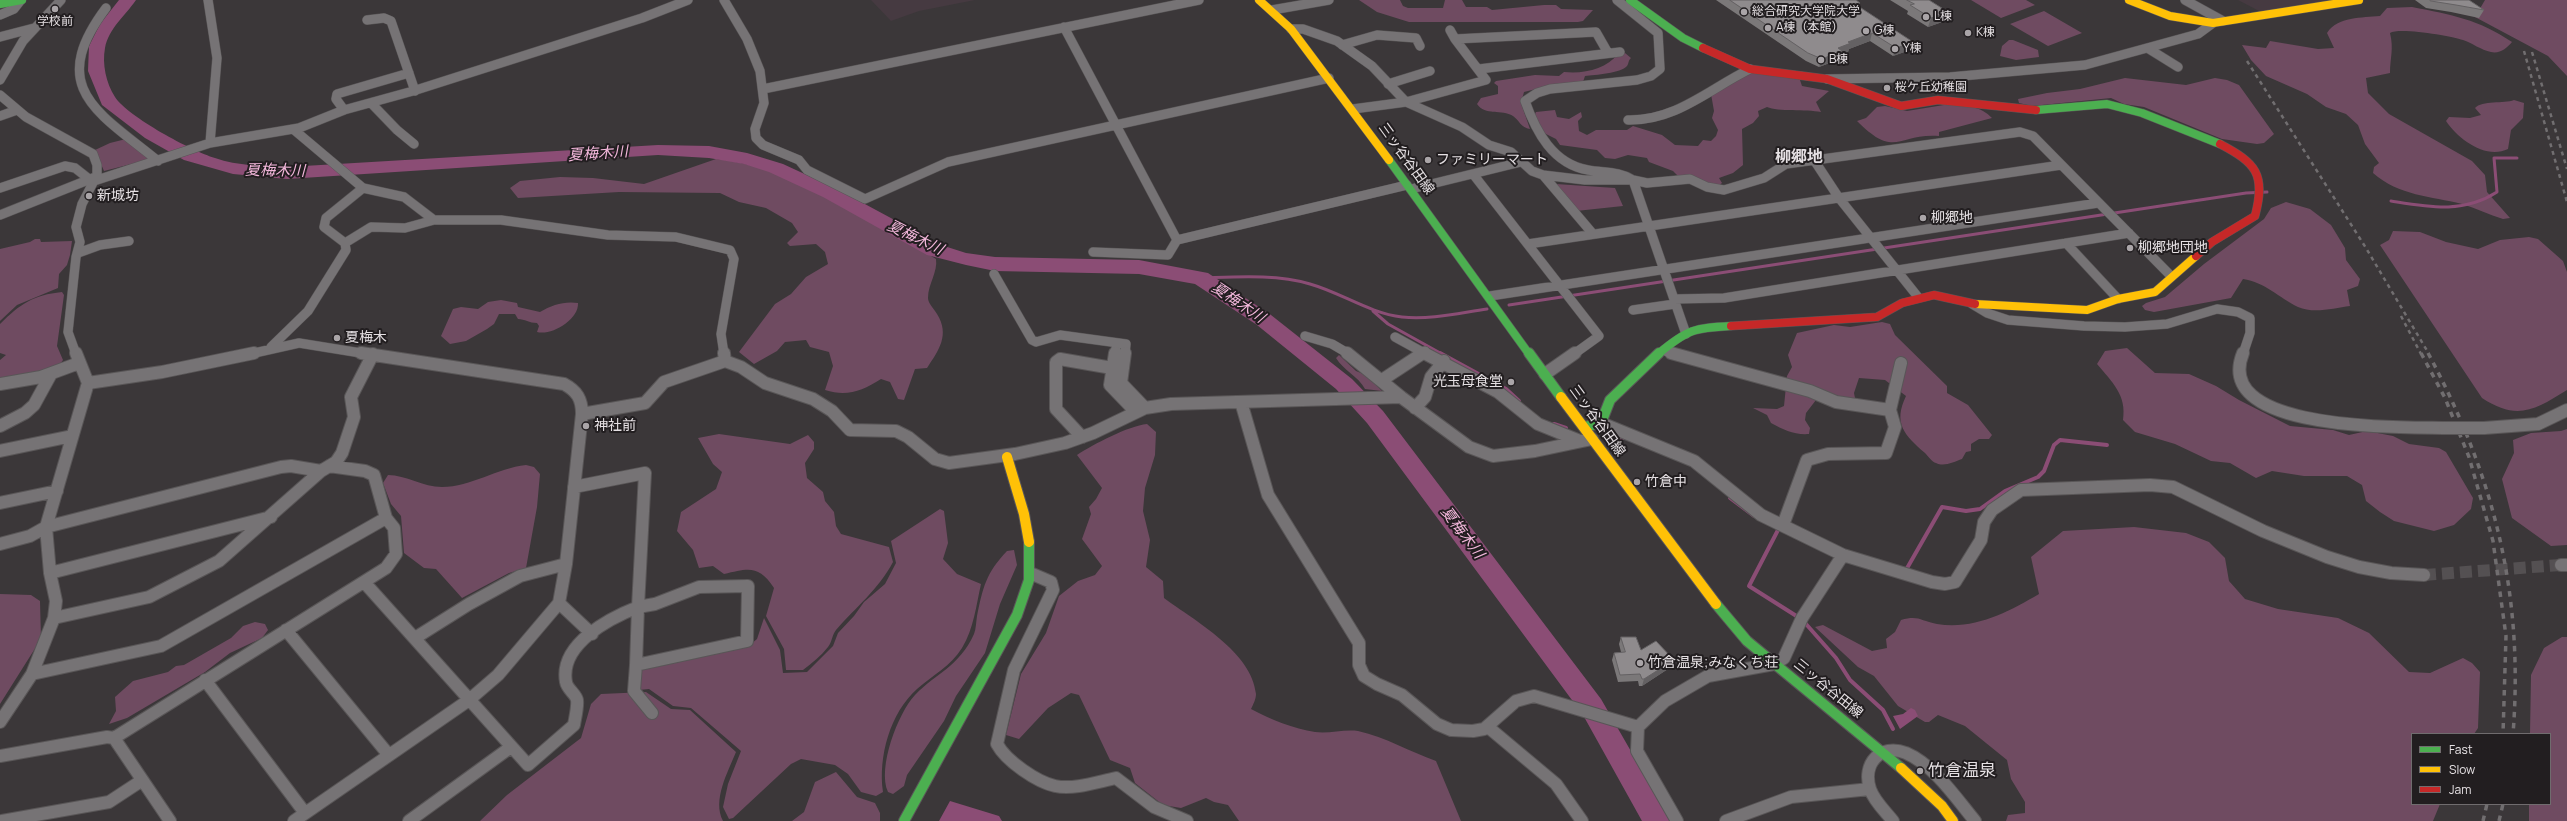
<!DOCTYPE html>
<meta charset="utf-8">
<style>
body{margin:0}
#map{position:relative;width:2567px;height:821px;overflow:hidden;background:#3b3739;font-family:Manrope,sans-serif}
canvas{display:block}
.legend{position:absolute;left:2411px;top:733px;width:140px;height:72px;box-sizing:border-box;background:#221e20;border:1px solid #706c6e;margin:0;padding:5px 7px;list-style:none;font-size:12px;color:#e5e0e3}
.legend li{display:flex;align-items:center;gap:8px;height:20px}
.legend b{width:20px;border:1px solid #706c6e}
</style>
<div id="map">
<canvas width="2567" height="821"></canvas>
<ul class="legend">
<li><b style="height:5px;background:#4caf50"></b>Fast</li>
<li><b style="height:5px;background:#ffc107"></b>Slow</li>
<li><b style="height:5px;background:#c62828"></b>Jam</li>
</ul>
</div>
<script>
const c = document.querySelector('canvas').getContext('2d');
c.lineJoin = 'round';
function fillPath(path, color) {
  c.fillStyle = color;
  c.fill(path, 'evenodd');
}
function stroke(path, color, width, dash) {
  c.strokeStyle = color;
  c.lineWidth = width;
  c.lineCap = dash ? 'butt' : 'round';
  c.setLineDash(dash || []);
  c.stroke(path);
}
function write(font, color, halo, rows, align = 'center') {
  c.font = font + ' Manrope,"Noto Sans JP",sans-serif';
  c.lineWidth = 4;
  c.setLineDash([]);
  c.textBaseline = 'middle';
  c.strokeStyle = halo;
  c.fillStyle = color;
  for (const [text, x, y, turn = 0] of rows) {
    c.save();
    c.translate(x, y);
    c.rotate((+turn || 0) * Math.PI / 180);
    c.textAlign = isNaN(turn) ? turn : align;
    if (halo) c.strokeText(text, 0, 0);
    c.fillText(text, 0, 0);
    c.restore();
  }
}
const built = new Path2D(`
 M871,0H975L919,11L891,21Z
 M2238,0H2350L2261,12Z`);
const green = new Path2D(`
 M1359,0H1400L1403,6L1408,8H1443L1445,0H1462L1466,7H1487L1492,10L1544,5H1556L1561,9L1593,10L1583,21L1578,22H1409L1377,12Z
 M1971,0H2026L2035,5L2001,18Z
 M2485,0H2567V76L2548,56L2475,17Z
 M2412,7C2452,15 2478,19 2512,42C2507,48 2500,54 2491,52C2481,50 2472,43 2463,40C2451,36 2399,27 2390,33C2394,49 2390,58 2390,73L2366,78L2368,93L2389,114L2472,161L2485,175L2487,192L2510,218L2503,219C2489,215 2476,208 2462,204C2431,196 2399,196 2373,173L2374,167L2379,163L2365,144L2358,125L2346,114L2326,107L2307,94L2266,76L2251,60L2242,45L2266,48L2270,41L2318,49L2334,48L2327,33C2338,16 2362,18 2380,16L2387,8Z
 M2044,11L2082,33L2048,46L2010,24Z
 M2009,40H2013L2038,50L2039,57L2016,60L2000,56L2002,46Z
 M1625,53L1631,58C1628,61 1629,63 1627,66C1621,73 1595,75 1585,76L1583,82L1556,84L1524,92L1521,103L1530,129C1521,128 1519,120 1513,116C1502,109 1485,116 1477,104L1481,98L1498,94V86L1494,83L1496,81L1535,75L1559,76L1564,72C1585,74 1606,69 1618,54Z
 M1752,71L1792,77L1800,80L1802,86L1829,91L1816,102L1821,112C1806,109 1778,112 1767,107L1758,111L1759,116L1753,123L1742,129L1743,165L1733,173L1719,178L1722,183L1718,186L1678,176L1673,171L1649,162L1647,158L1628,155L1615,159L1605,158L1597,150L1560,145L1556,139L1544,133L1534,116L1536,112L1555,110L1557,117L1569,119L1581,112L1582,117L1578,121L1579,131L1587,135L1596,130H1627L1633,126L1662,135L1675,145L1698,146L1703,140L1711,141L1716,136L1718,130L1712,118L1714,111L1711,94Z
 M2125,78L2186,85L2215,78L2227,80L2239,85L2274,134L2264,143L2257,144L2222,139L2144,107L2124,104L2111,98L2032,106L2019,103L2018,99L2047,93L2080,89Z
 M2514,100L2524,103L2523,118L2511,130L2508,149C2486,160 2458,139 2446,121L2449,117L2470,118L2481,115L2475,108C2482,100 2504,104 2514,100Z
 M1950,104C1966,106 1981,106 1992,118L1939,132V136C1897,133 1896,160 1857,121L1866,118L1877,107L1885,106L1907,111Z
 M126,139L151,159L104,171L95,150L110,143Z
 M716,159C790,166 873,220 936,259C938,272 928,284 928,298C928,303 934,309 937,314C950,335 939,350 927,368L915,369L904,400L898,399L890,382L881,379C862,391 847,397 825,390L833,366L829,352L810,347L806,340L785,342L777,351L754,364L739,352L775,304L791,294L806,277L828,264L825,252L816,244L790,246L787,243L798,232L792,223L766,208L739,202L720,193L619,192L518,198L510,188L520,181L560,177L593,178L644,184Z
 M1556,184L1615,188L1623,206L1576,211Z
 M2286,202L2310,209L2331,225L2345,248L2346,260L2360,279L2358,286L2347,290L2350,306C2334,308 2314,314 2298,307C2279,298 2265,282 2243,279L2231,298L2154,312L2145,310L2142,306L2146,303L2165,297L2204,264L2264,219L2271,208Z
 M2393,231L2420,232L2446,242L2478,249L2500,240L2529,237L2538,239L2563,261L2567,272V390C2535,410 2517,421 2482,398L2380,245L2389,240Z
 M35,239H40L41,242L72,241L70,255L67,265L59,274L58,288L17,305L0,321V249L30,242Z
 M62,292L64,295L57,346L63,360C55,374 16,377 0,380V360L6,355L0,353V324C20,304 33,295 62,292Z
 M501,300L517,303L518,307L540,312C552,305 564,301 578,303C579,320 551,336 537,332L539,326L537,323C529,323 525,319 518,319L515,314H499L494,324L487,329L466,341L450,344L441,336L453,309L461,307L478,309L488,302Z
 M1882,322L1890,324L1895,335L1947,386V393L1968,405L1992,435L1989,439H1979L1971,444V451L1966,452L1962,459C1954,462 1944,467 1936,463C1932,462 1928,456 1925,453C1904,435 1893,423 1906,396L1885,380L1859,378L1854,393L1856,403L1816,400L1806,413L1805,420L1810,428L1809,434C1794,435 1784,430 1771,423L1767,415L1753,408L1777,409L1784,406L1787,376L1792,367L1788,355L1797,333L1834,325L1850,327Z
 M2127,348L2155,373L2189,374L2216,386L2239,400L2290,426L2333,430L2349,435L2367,431L2393,436L2409,444L2439,448L2446,452L2473,498L2471,509L2454,525L2434,531L2394,521L2380,512L2366,501L2362,485L2347,476H2304L2272,471L2256,478L2230,463L2211,461L2175,444L2135,432L2123,420C2127,395 2112,382 2097,364L2105,351Z
 M1339,355L1356,371L1366,375L1382,391L1365,389C1358,376 1343,370 1336,358Z
 M1147,424L1156,432L1155,455L1145,488L1143,511L1150,540L1146,567L1163,581L1164,598C1195,621 1252,652 1256,694C1256,699 1253,705 1251,709C1270,719 1294,729 1315,732C1329,734 1344,729 1358,731C1386,737 1410,752 1436,761L1461,821H1239L1228,805L1214,802L1206,798L1181,808L1163,805L1135,783L1130,768L1110,760L1079,695L1071,693L1048,708L1019,739L1006,735L1021,674L1046,633L1059,596L1078,581L1095,575L1102,566L1082,539L1091,514L1089,507L1096,499L1102,488L1077,455C1094,444 1128,426 1147,424Z
 M2567,429V545L2551,546L2512,518L2502,479L2514,453L2513,440L2531,433L2561,431Z
 M719,434L790,444L808,435L814,442V449L805,463L807,478L823,492L825,501L834,512L836,526L841,534L889,547L893,562C878,590 856,607 836,630C832,635 832,642 828,647C821,656 812,663 803,670H786L784,649L766,616L774,588C759,565 749,568 724,574L713,566L699,568L693,550L677,531L681,512L716,489L722,472L713,464L698,438Z
 M526,465L534,467L540,474L537,507L526,568L509,573L462,598L436,569L424,568L404,553L401,516L391,504L383,483L388,475C406,475 423,487 442,487C471,487 497,468 526,465Z
 M940,509L944,511L948,543L943,559L957,574L981,584C976,606 974,628 962,648C951,666 933,675 917,689C890,713 878,757 883,792L876,796L861,792L848,774L835,765L801,759L791,764L733,818L729,819L723,807L728,784L741,751L691,708L673,706L649,689L639,690L642,667L751,644L757,639L764,618L780,650L783,673L807,672L833,646L838,633L854,616L864,602L885,584L896,563L891,541Z
 M2134,527L2186,533L2209,542L2225,558L2229,581L2245,599L2278,609L2338,618L2369,633L2409,672L2430,673L2463,658L2472,663L2480,672L2478,728L2474,734H2412V804H2440L2433,821H2006L2008,815L2025,813V802L2011,779L2007,760L1965,726L1938,715L1929,722H1925L1898,706L1874,676L1858,667L1815,627L1823,625L1872,651L1887,648L1886,639L1895,632L1901,620C1919,615 1920,621 1937,624C1975,630 2008,612 2039,594L2031,557L2063,531Z
 M1014,550L1017,565L1000,604L985,653L956,696L944,721L907,775L904,786L893,794L888,792C877,768 898,713 915,695C936,673 959,667 974,634C976,629 976,622 977,616C983,587 986,573 1007,551Z
 M0,594L31,595L40,601L41,639L0,704Z
 M255,622L265,624L268,630L262,638L230,653L205,672L127,718L109,724L116,711L115,697L133,681L168,672L176,666L184,665L231,638L243,626Z
 M2562,637H2567V821H2529V804H2550V734H2530L2531,675L2544,648Z
 M646,692L671,709L690,710L736,752C728,772 712,800 723,821H480L507,795L581,738L591,704L601,694Z
 M836,772L857,797L875,803L880,813V821H792L804,812L815,782Z`);
const water = new Path2D(`
 M1911,708L1915,710L1918,716L1900,729L1893,716L1903,714Z
 M950,801L999,816L1002,821H939Z`);
const streamFar1 = new Path2D(`
 M2391,201C2429,207 2463,214 2497,192L2494,158H2517
 M1201,278C1236,277 1276,274 1310,284C1342,293 1369,313 1402,317C1430,320 1459,313 1487,309
 M1509,305L2246,193L2267,192
 M1373,311L1388,324L1442,354`);
const stream = new Path2D(`
 M1440,353L1506,389L1519,401
 M1554,424L1566,428
 M1612,436L1624,438
 M1730,498L1754,516
 M1777,527L1778,530L1749,586L1798,617
 M1906,570L1942,507L1966,511L1980,509L2005,491L2038,477L2044,471L2054,445L2060,440L2107,445
 M1806,624L1836,658L1850,680L1883,710L1893,729`);
const river = new Path2D(`
 M119,0H136C125,16 109,28 105,48C102,64 106,83 115,97C128,117 192,151 215,158C238,166 263,166 287,167L658,145L709,146L747,153L783,164L837,189L941,245L966,253L995,257L1139,260L1208,273L1271,315L1352,379L1383,411L1601,699L1671,821H1642L1583,715L1367,423L1336,389L1257,325L1195,284L1139,274L995,271L966,265L927,255L823,197L769,172L744,164L709,158L658,155L287,179L233,174L184,160L145,138L102,105L88,71L89,46L100,24Z`);
const streetTunnel = new Path2D(`
 M2424,575L2561,565`);
const streetFar1 = new Path2D(`
 M208,0L217,58L210,143
 M724,0L747,39L760,71L764,103L755,129L756,138L763,145L799,160L807,170L865,199L948,162L1329,78
 M1617,0L1658,33L1660,69L1651,76L1637,80L1550,89L1537,93L1525,101C1536,132 1553,164 1588,170C1604,173 1619,171 1633,180L1686,334
 M2185,0L2223,21
 M106,8C46,88 98,112 158,161
 M1272,10L1329,0
 M0,15L14,9L21,0
 M367,20L384,18L391,21L415,91
 M1064,27L1177,240
 M1291,29H1303L1337,41L1372,66L1406,102L1462,127L1489,145L1511,152L1532,171L1543,175L1585,180H1633L1647,183L1690,179L1707,187L1724,190L1764,178L1786,164L2020,132L2033,136L2171,276
 M1450,30L1455,39
 M0,37L34,28
 M1342,45L1377,35L1416,38L1420,46
 M2149,49L2178,67
 M1479,69L1620,52
 M1827,79L1950,77L2085,65L2198,34L2213,23
 M0,80L23,41L61,0
 M1388,84L1430,71
 M763,89L1199,0
 M0,95L26,117L93,154L97,165V175L82,204L76,227L80,242L76,257L68,332L76,354
 M371,103L397,130L414,144
 M1353,109L1406,102L1486,80L1455,39L1596,32L1608,53
 M344,110L336,99L337,94L409,73
 M0,116L17,110
 M1628,120C1676,121 1709,89 1750,69
 M1814,160L1839,198L1918,297
 M1473,174L1599,336L1574,354
 M1543,175L1593,234
 M97,180L210,143L299,128L344,110L413,91L642,18L688,0
 M0,188L65,166L75,168L89,179
 M363,188L404,197L434,220H501L608,235L676,237L730,250L734,259L721,334L724,354
 M1411,189L1521,162
 M0,215L98,176
 M345,243L371,227L405,228L434,220
 M2066,243L2118,299
 M1528,244L2061,165
 M1093,252L1168,255L1177,240L1407,185
 M78,253L100,245L129,241
 M994,274L1032,340L1036,342L1060,335L1126,344L1125,354
 M1490,296L2098,203
 M1674,299L1724,298L2129,233
 M1972,304L1987,313L2008,320L2084,326L2125,327L2167,324L2217,309L2238,312L2250,318V333L2243,354
 M1633,310L1675,304
 M1305,336L1332,344L1349,354
 M1395,337L1426,354
 M271,347L308,311L346,250L345,243L324,227L326,218L363,188L293,129
 M1665,351L1674,354
 M250,354L299,343L367,354
 M1115,354L1116,348
 M1421,354L1425,351`);
const street = new Path2D(`
 M76,353L88,383L162,372L254,353
 M724,353L725,361
 M1115,353L1110,385L1135,411
 M1125,353L1121,383L1144,407
 M1347,353L1401,397
 M1424,353L1498,392L1538,424L1580,441
 M1671,353L1810,391L1836,402L1890,410L1901,363
 M2243,353C2211,432 2402,427 2445,428
 M1545,374L1575,353
 M1382,380L1423,353
 M0,384L41,377L79,363
 M1241,402L1268,495L1359,643V665L1364,676L1377,684L1402,695L1437,724L1451,730L1473,731L1484,729L1516,701L1534,696L1638,727
 M1415,408L1425,397L1431,377L1444,361
 M582,414L645,403L664,382L725,361L741,367L765,383L813,399L832,411L850,430L896,431L908,437L935,459L949,463L1015,454L1065,443L1093,433L1145,408L1171,404L1401,397L1469,447L1493,456L1535,451L1592,439
 M1601,423L1694,461L1761,515L1843,555L1932,582L1945,584L1955,582L1981,540L1984,522L1992,510L2021,490L2150,485L2173,487L2263,531L2327,557L2359,567L2391,573L2424,575
 M0,426L25,413L34,405L51,374
 M2484,428L2538,424L2567,410
 M1082,437L1056,409V362L1060,359L1112,368
 M0,451L72,436
 M329,466L365,471L374,475L386,518
 M574,487L645,473L638,607
 M0,503L57,491
 M1783,525L1807,460L1828,454L1886,453L1895,427L1890,410
 M0,544L30,536L46,527L281,467L291,466L321,471
 M2561,565H2567
 M50,573L271,517
 M1030,573L1051,582L1053,590L1014,670L997,744C1006,761 1037,782 1055,786C1074,790 1097,782 1116,778L1154,807L1187,821
 M364,582L528,765L574,725C575,718 578,707 577,700C576,694 567,689 566,682C559,644 610,618 638,607
 M748,586L747,641L636,665L638,607L655,604L699,587Z
 M559,603L592,634
 M54,618L149,597L219,561L321,471L336,462L342,453L354,417L351,397L373,354
 M286,630L388,754
 M415,638L469,604L520,576L566,564
 M636,665L634,691L652,713
 M205,680L305,813
 M0,722L32,674L54,618L56,601L50,573L46,527L88,383
 M1488,727L1556,784L1582,821
 M114,738L170,821
 M0,756L107,737L114,738L386,568L396,554L394,528L386,518L161,646L32,674
 M2,821L109,802L141,781
 M294,821L469,700L498,675L559,603L566,564L582,414C582,399 577,391 564,384L361,353
 M409,821L511,747
 M1677,821L1637,751L1638,727L1665,701L1708,676L1774,664L1784,658L1802,618L1843,555
 M1726,821L1791,797L1870,789
 M1893,821C1885,811 1874,801 1870,789C1862,764 1880,743 1906,753C1934,765 1956,798 1975,821`);
const fastFar1 = new Path2D(`
 M1630,0L1683,38L1703,48
 M0,4L22,0
 M2036,110L2107,104L2142,113L2220,144
 M1389,160L1529,354
 M1658,354C1688,329 1694,328 1731,326`);
const fast = new Path2D(`
 M1529,353L1561,397
 M1584,427L1601,423L1610,400L1659,353
 M1716,604L1747,641L1901,768
 M904,821L1017,615L1029,580V542`);
const slowFar1 = new Path2D(`
 M1259,0L1291,29L1389,160
 M2129,0L2170,16L2213,23L2359,0
 M1975,304L2087,310L2118,299L2155,292L2196,256`);
const slow = new Path2D(`
 M1561,397L1716,604
 M1007,457L1024,514L1029,542
 M1901,768L1942,806L1953,821`);
const jam = new Path2D(`
 M1703,48L1750,69L1827,79L1901,106L1938,100L2036,110
 M2196,256L2212,242L2255,216C2266,174 2256,163 2220,144
 M1731,326L1877,317L1902,303L1934,295L1975,304`);
const railFar1 = new Path2D(`
 M2524,51L2567,202
 M2532,52L2567,169
 M2247,61L2366,248L2429,354
 M2401,316L2421,354`);
const rail = new Path2D(`
 M2421,353L2445,398L2469,457L2493,541L2506,636L2503,734
 M2428,353C2494,476 2524,594 2513,734
 M2483,821L2487,804
 M2499,821L2503,804`);
const streetBridge = new Path2D(`
 M2445,428H2484`);
const wall = new Path2D(`
 M1716,0H1856L1860,3L1859,7L1913,42L1910,50L1893,56L1870,41L1849,49L1848,52L1841,54L1840,59L1819,67L1806,61Z
 M1890,0H1929L1948,12L1945,21L1928,27L1907,14L1908,11Z
 M2415,0H2469L2484,10L2479,18L2451,12L2426,8Z
 M1621,637L1641,650L1671,667L1642,686H1639L1638,681L1618,682L1612,660L1614,653L1621,652L1619,644Z`);
const shadedWall = new Path2D(`
 M1860,3L1857,11L1855,4Z
 M1948,12L1945,21L1928,27L1931,18Z
 M1872,33L1870,41L1849,49L1848,52L1841,54L1840,59L1819,67L1822,59L1838,48L1848,42Z
 M1913,42L1910,50L1893,56L1896,48Z
 M1674,660L1671,667L1642,686L1644,679Z`);
const building = new Path2D(`
 M1730,0H1856L1860,3L1855,4L1913,42L1896,48L1872,33L1848,42L1851,43L1838,48L1842,51L1822,59L1808,53Z
 M1907,0H1929L1948,12L1931,18L1910,5L1914,4Z
 M2430,0H2469L2484,10L2456,5L2431,1Z
 M1621,637H1636L1641,650L1656,641L1674,660L1644,679H1642L1640,674L1620,675L1614,653L1625,652Z`);
const markers = [
 [55,9,4,"#aaa5a8"],
 [1744,12,4,"#aaa5a8"],
 [1926,17,4,"#aaa5a8"],
 [1768,28,4,"#aaa5a8"],
 [1866,31,4,"#aaa5a8"],
 [1968,33,4,"#aaa5a8"],
 [1895,49,4,"#aaa5a8"],
 [1821,60,4,"#aaa5a8"],
 [1887,88,4,"#aaa5a8"],
 [1428,160,4,"#aaa5a8"],
 [89,196,4,"#aaa5a8"],
 [1923,218,4,"#aaa5a8"],
 [2130,248,4,"#aaa5a8"],
 [337,338,4,"#aaa5a8"],
 [1511,382,4,"#aaa5a8"],
 [586,426,4,"#aaa5a8"],
 [1637,482,4,"#aaa5a8"],
 [1640,663,4,"#aaa5a8"],
 [1920,771,4,"#aaa5a8"]
];
const farPoinames = [
 ["総合研究大学院大学",1752,12],
 ["L棟",1934,17],
 ["学校前",55,22,"center"],
 ["A棟（本館）",1776,28],
 ["G棟",1874,31],
 ["K棟",1976,33],
 ["Y棟",1903,49],
 ["B棟",1829,60],
 ["桜ケ丘幼稚園",1895,88]
];
const streetNames = [
 ["三ッ谷谷田線",1406,159,54],
 ["三ッ谷谷田線",1597,421,54],
 ["三ッ谷谷田線",1828,689,39]
];
const poiNames = [
 ["ファミリーマート",1436,160],
 ["新城坊",97,196],
 ["柳郷地",1931,218],
 ["柳郷地団地",2138,248],
 ["夏梅木",345,338],
 ["光玉母食堂",1503,382,"right"],
 ["神社前",594,426],
 ["竹倉中",1645,482],
 ["竹倉温泉;みなくち荘",1648,663]
];
const waterNames = [
 ["夏梅木川",598,154,-4],
 ["夏梅木川",275,171,1],
 ["夏梅木川",915,238,26],
 ["夏梅木川",1238,303,34],
 ["夏梅木川",1462,533,53]
];
const quarterNames = [
 ["柳郷地",1799,158]
];
const nearPoinames = [
 ["竹倉温泉",1928,771]
];
fillPath(built, '#463a41');
fillPath(green, '#6f4b61');
fillPath(water, '#8b4d75');
stroke(streamFar1, '#8b4d75', 3);
stroke(stream, '#8b4d75', 4);
fillPath(river, '#8b4d75');
stroke(streetTunnel, '#545052', 12, [12, 6]);
stroke(streetFar1, '#595657', 10);
stroke(street, '#595657', 14);
stroke(fastFar1, '#595657', 9);
stroke(fast, '#595657', 12);
stroke(slowFar1, '#595657', 9);
stroke(slow, '#595657', 12);
stroke(jam, '#595657', 9);
stroke(streetFar1, '#767375', 9);
stroke(street, '#767375', 12);
stroke(fastFar1, '#4caf50', 8);
stroke(fast, '#4caf50', 10);
stroke(slowFar1, '#ffc107', 8);
stroke(slow, '#ffc107', 10);
stroke(jam, '#c62828', 8);
stroke(railFar1, '#716e70', 2.5, [4, 4]);
stroke(rail, '#716e70', 3.5, [5.5, 5.5]);
stroke(streetBridge, '#595657', 14, []);
stroke(streetBridge, '#767375', 12);
fillPath(wall, '#7b7879');
fillPath(shadedWall, '#646163');
fillPath(building, '#8f8b8d');
stroke(building, '#646163', 1);
for (const [x, y, r, color] of markers) {
  const dot = new Path2D();
  dot.arc(x, y, r, 0, 2 * Math.PI);
  c.fillStyle = color;
  c.fill(dot);
  stroke(dot, '#221e20', 1.5);
}
write('12px', '#e5e0e3', '#221e20', farPoinames, 'left');
write('14px', '#e5e0e3', '#221e20', streetNames);
write('14px', '#e5e0e3', '#221e20', poiNames, 'left');
write('italic 15px', '#f4b8dc', '#221e20', waterNames);
write('bold 16px', '#e5e0e3', '#221e20', quarterNames);
write('17px', '#e5e0e3', '#221e20', nearPoinames, 'left');
</script>
